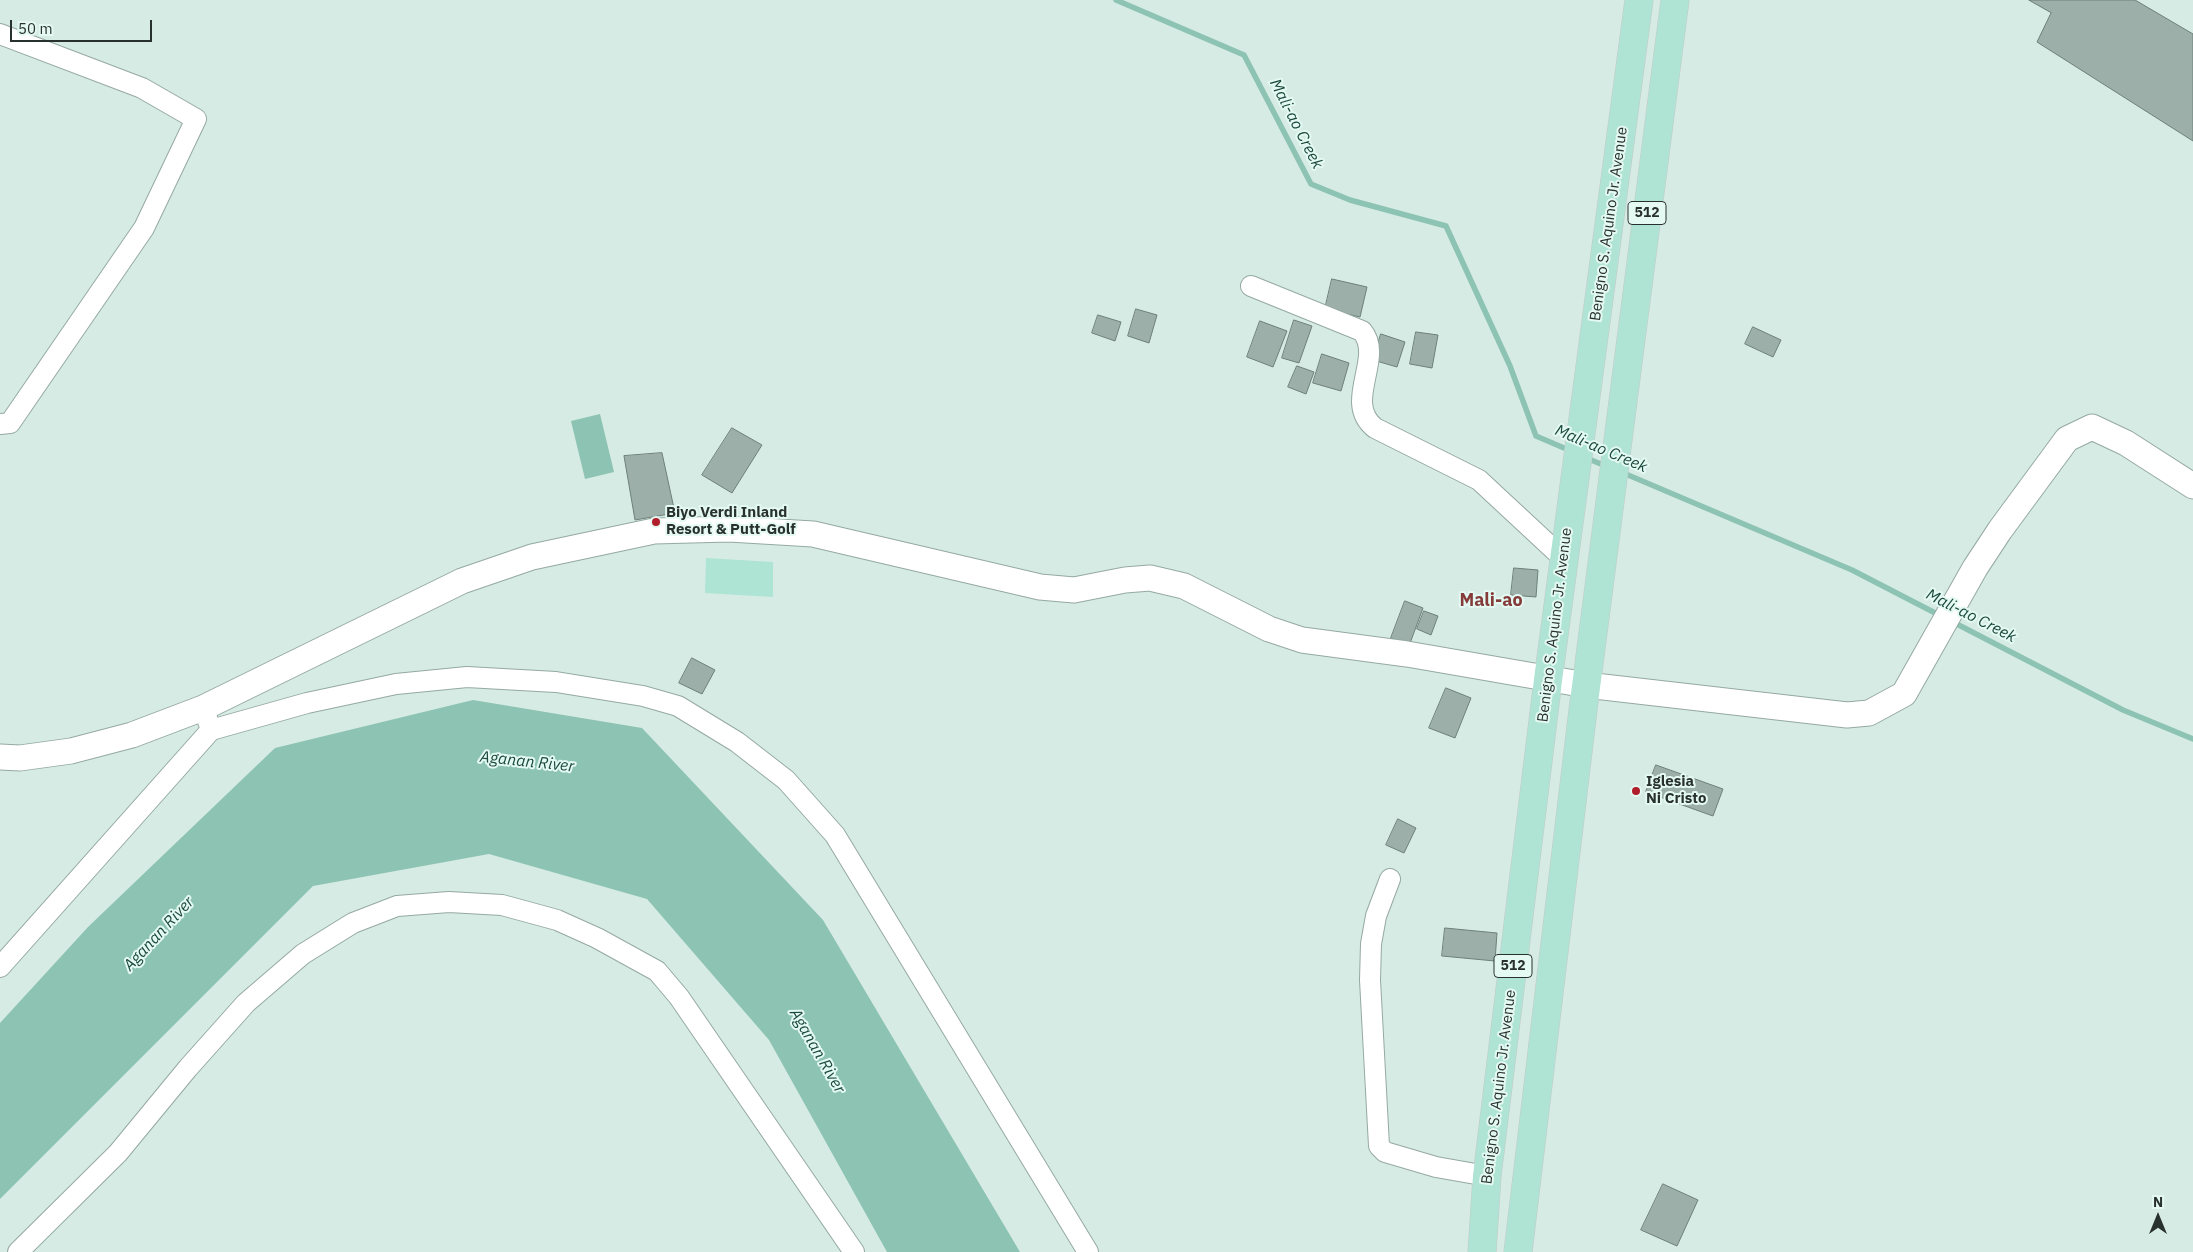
<!DOCTYPE html>
<style>
body{margin:0}
#map{position:relative;width:2193px;height:1252px;overflow:hidden;background:#d6ebe4;font-family:"IBM Plex Sans",sans-serif}
canvas{display:block}
.north{position:absolute;left:2133px;top:1192px;width:50px;height:50px;-webkit-text-stroke:4px #e4f9f1;paint-order:stroke;rotate:0deg;font-size:14px;font-weight:700;line-height:20px;text-align:center;color:#29312f}
.north::after{content:'';display:block;margin:auto;width:18px;height:22px;background:#29312f;clip-path:polygon(50% 0,100% 100%,50% 72%,0 100%)}
.scale{position:absolute;left:10px;top:20px;width:142px;height:22px;box-sizing:border-box;border:2px solid #29312f;border-top:0;padding-left:6px;font-size:15px;line-height:18px;white-space:nowrap;color:#29312f;-webkit-text-stroke:4px #e4f9f1;paint-order:stroke}
</style>
<div id="map">
<canvas width="2193" height="1252"></canvas>
<div class="north">N</div>
<div class="scale">50 m</div>
</div>
<script>
const c = document.querySelector('canvas').getContext('2d');
c.lineJoin = 'round';
function fillPath(path, color) {
  c.fillStyle = color;
  c.fill(path, 'evenodd');
}
function stroke(path, color, width, dash) {
  c.strokeStyle = color;
  c.lineWidth = width;
  c.lineCap = dash ? 'butt' : 'round';
  c.setLineDash(dash || []);
  c.stroke(path);
}
function write(font, color, halo, rows, align = 'center') {
  c.font = font + ' "IBM Plex Sans",sans-serif';
  c.lineWidth = 4;
  c.setLineDash([]);
  c.textBaseline = 'middle';
  c.strokeStyle = halo;
  c.fillStyle = color;
  for (const [text, x, y, turn = 0] of rows) {
    c.save();
    c.translate(x, y);
    c.rotate((+turn || 0) * Math.PI / 180);
    c.textAlign = isNaN(turn) ? turn : align;
    if (halo) c.strokeText(text, 0, 0);
    c.fillText(text, 0, 0);
    c.restore();
  }
}
const green = new Path2D(`
 M706,558L773,562V597L705,593Z`);
const forest = new Path2D(`
 M600,414L614,472L585,479L571,421Z
 M473,700L642,728L823,920L1020,1252H887L769,1040L647,899L489,854L313,886L0,1199V1023L88,927L275,748Z`);
const stream = new Path2D(`
 M1116,0L1244,55L1311,184L1350,200L1446,226L1510,366L1536,436L1571,451
 M1584,457L1608,467
 M1621,472L1852,570L1941,616
 M1951,621L2123,710L2193,739`);
const building = new Path2D(`
 M2029,0H2135L2193,34V141L2037,42L2051,13Z
 M1332,279L1367,287L1360,317L1325,309Z
 M1136,309L1157,315L1149,343L1128,336Z
 M1098,315L1121,322L1115,341L1092,333Z
 M1294,320L1312,326L1299,363L1282,358Z
 M1260,321L1287,331L1273,367L1247,357Z
 M1753,327L1781,340L1773,357L1745,344Z
 M1416,332L1438,335L1432,368L1410,364Z
 M1381,334L1405,342L1397,367L1373,360Z
 M1322,354L1349,363L1341,391L1313,383Z
 M1297,366L1314,372L1306,394L1288,387Z
 M732,428L762,445L732,493L702,475Z
 M662,453L675,513L635,520L624,456Z
 M1514,568L1538,570L1536,597L1511,595Z
 M1405,601L1423,608L1409,646L1391,638Z
 M1424,611L1438,616L1431,635L1417,629Z
 M692,658L715,670L702,694L679,683Z
 M1446,688L1471,698L1455,738L1429,728Z
 M1656,765L1723,789L1713,816L1646,792Z
 M1398,819L1416,828L1404,853L1386,845Z
 M1445,928L1497,933L1495,961L1442,956Z
 M1663,1184L1698,1200L1677,1246L1641,1230Z`);
const minor = new Path2D(`
 M0,34L142,88L196,119L144,228L10,423L0,424
 M1251,286L1362,331C1385,358 1342,402 1375,428L1479,480L1564,559
 M211,730L307,703L396,684L467,677L556,682L643,696L678,706L737,742L786,780L835,835L1088,1252
 M1390,879L1376,916L1371,944L1370,980L1379,1146L1385,1152L1436,1167L1487,1176
 M0,967L211,730L207,718
 M18,1252L118,1153L188,1068L246,1003L303,954L353,923L397,906L449,902L502,905L557,920L597,938L657,971L679,997L854,1252`);
const tertiary = new Path2D(`
 M0,757L20,758L71,751L132,735L203,708L462,581L532,557L654,531L729,529L813,534L1040,587L1074,590L1125,580L1150,578L1184,586L1269,629L1302,640L1407,654L1586,685L1847,715L1869,713L1904,694L1975,568L2000,530L2067,439L2092,427L2126,443L2193,486`);
const primary = new Path2D(`
 M1482,1252L1487,1176L1548,680L1639,0
 M1518,1252L1583,710L1675,0`);
const markers = [
 [656,522,5,"#b01d2b"],
 [1636,791,5,"#b01d2b"]
];
const shields = [
 [1647,213,38],
 [1513,966,38]
];
const shieldNames = [
 ["512",1647,213],
 ["512",1513,966]
];
const streetNames = [
 ["Benigno S. Aquino Jr. Avenue",1609,224,-82],
 ["Benigno S. Aquino Jr. Avenue",1555,625,-83],
 ["Benigno S. Aquino Jr. Avenue",1499,1087,-83]
];
const poiNames = [
 ["Biyo Verdi Inland",666,513],
 ["Resort & Putt-Golf",666,530],
 ["Iglesia",1646,782],
 ["Ni Cristo",1646,799]
];
const waterNames = [
 ["Mali-ao Creek",1296,124,63],
 ["Mali-ao Creek",1601,449,23],
 ["Mali-ao Creek",1971,616,27],
 ["Aganan River",527,762,6],
 ["Aganan River",159,934,-47],
 ["Aganan River",817,1051,60]
];
const quarterNames = [
 ["Mali-ao",1491,601]
];
fillPath(green, '#aee4d3');
fillPath(forest, '#8dc3b2');
stroke(stream, '#8dc3b2', 5.5);
fillPath(building, '#9cb0a9');
stroke(building, '#6d8079', 1);
stroke(minor, '#95a9a2', 22);
stroke(tertiary, '#95a9a2', 27);
stroke(primary, '#c7c9c9', 29);
stroke(minor, '#fff', 20);
stroke(tertiary, '#fff', 25);
stroke(primary, '#afe3d4', 28);
for (const [x, y, r, color] of markers) {
  const dot = new Path2D();
  dot.arc(x, y, r, 0, 2 * Math.PI);
  c.fillStyle = color;
  c.fill(dot);
  stroke(dot, '#e4f9f1', 2);
}
for (const [x, y, w] of shields) {
  const box = new Path2D();
  box.roundRect(x - w / 2, y - 11.5, w, 23, 4);
  c.fillStyle = '#e4f9f1';
  c.fill(box);
  stroke(box, '#29312f', 1);
}
write('bold 14px', '#29312f', null, shieldNames);
write('15px', '#29312f', '#e4f9f1', streetNames);
write('bold 15px', '#29312f', '#e4f9f1', poiNames, 'left');
write('italic 16px', '#1b493d', '#e4f9f1', waterNames);
write('bold 18px', '#843b3a', '#e4f9f1', quarterNames);
</script>
